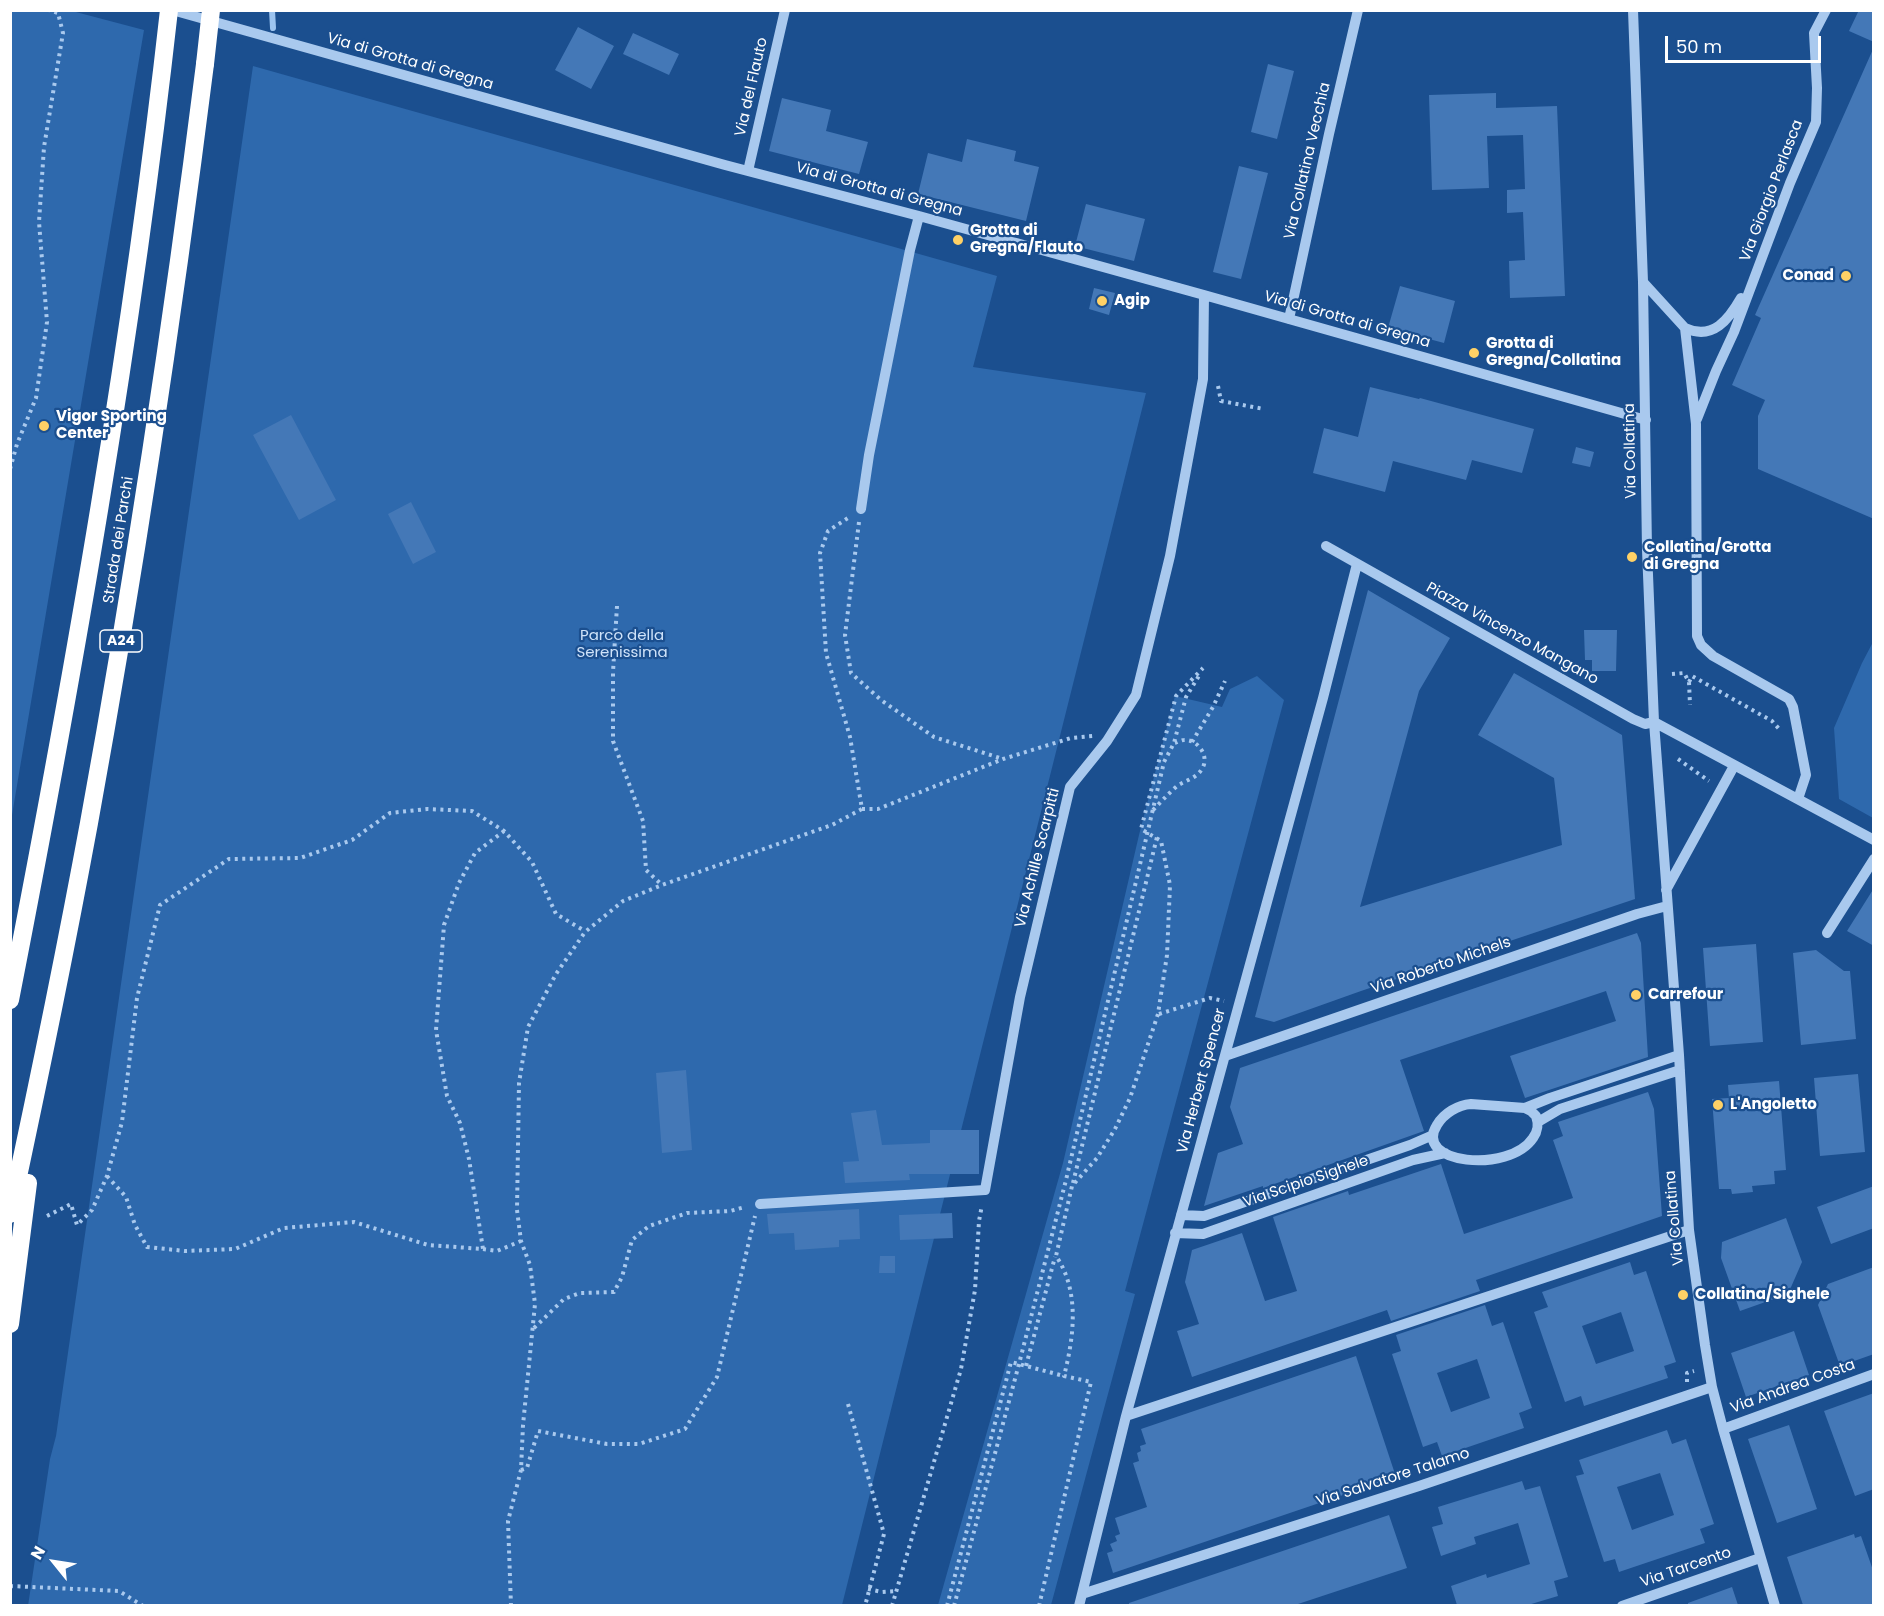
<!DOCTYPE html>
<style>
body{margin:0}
#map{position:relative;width:1884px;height:1616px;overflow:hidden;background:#1b4f8f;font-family:Poppins,sans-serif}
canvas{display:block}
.frame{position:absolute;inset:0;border:12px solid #fff;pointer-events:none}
.north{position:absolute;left:24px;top:1532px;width:60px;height:60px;-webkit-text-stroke:4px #1b4f8f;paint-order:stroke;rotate:300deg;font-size:16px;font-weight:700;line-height:24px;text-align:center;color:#fff}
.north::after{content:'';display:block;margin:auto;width:21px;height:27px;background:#fff;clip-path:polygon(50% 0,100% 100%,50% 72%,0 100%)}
.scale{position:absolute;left:1665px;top:36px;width:156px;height:27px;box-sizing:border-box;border:3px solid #fff;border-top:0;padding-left:8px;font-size:18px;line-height:21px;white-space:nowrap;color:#fff;-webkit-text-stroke:4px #1b4f8f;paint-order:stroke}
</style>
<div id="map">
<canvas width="1884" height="1616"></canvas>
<div class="frame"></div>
<div class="north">N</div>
<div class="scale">50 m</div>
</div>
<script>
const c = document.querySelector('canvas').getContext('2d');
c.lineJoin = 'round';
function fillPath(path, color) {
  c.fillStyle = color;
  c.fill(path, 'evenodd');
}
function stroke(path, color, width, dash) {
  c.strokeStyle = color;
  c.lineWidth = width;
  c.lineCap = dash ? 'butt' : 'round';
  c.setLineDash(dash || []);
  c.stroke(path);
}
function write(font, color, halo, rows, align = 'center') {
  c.font = font + ' Poppins,sans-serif';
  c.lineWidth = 4.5;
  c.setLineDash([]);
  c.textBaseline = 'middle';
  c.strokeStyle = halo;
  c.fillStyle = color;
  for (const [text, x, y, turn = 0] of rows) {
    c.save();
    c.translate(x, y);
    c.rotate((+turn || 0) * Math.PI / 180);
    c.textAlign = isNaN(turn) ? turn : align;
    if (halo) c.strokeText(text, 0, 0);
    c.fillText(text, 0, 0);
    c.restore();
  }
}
const green = new Path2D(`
 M11,10L72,11L144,30L11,821Z
 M253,66L997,276L973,367L1146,393L842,1605L28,1606L50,1459L56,1436Z
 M1873,642V818L1839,799L1834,728L1862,663Z
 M1257,676L1284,700L1125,1291L1135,1294L1051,1605H938L1063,1163L1139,835L1175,696L1222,707L1230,689Z`);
const stream = new Path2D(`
 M272,10L273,28`);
const building = new Path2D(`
 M1859,10H1874V42L1849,31Z
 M578,27L614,46L591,89L555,70Z
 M633,33L679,54L669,75L623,54Z
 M1874,47V519L1758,469V416L1765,400L1732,385L1761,318L1755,315Z
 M1268,64L1294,71L1277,139L1251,132Z
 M1496,93V108L1557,106L1565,296L1510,298L1509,261L1525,260L1523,212L1507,213V190L1525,189L1523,135L1487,136L1489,188L1432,190L1429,95Z
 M782,98L831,110L826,131L868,142L859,174L769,151Z
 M967,139L1016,151L1014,161L1039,167L1026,221L918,194L928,153L962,162Z
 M1239,166L1268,173L1241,279L1213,272Z
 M1086,204L1145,219L1134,261L1075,246Z
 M1400,286L1455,301L1444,343L1388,328Z
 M1094,288L1115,293L1109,315L1089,309Z
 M1370,387L1419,399L1420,398L1534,429L1522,473L1472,460L1466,480L1393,461L1385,492L1313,473L1324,428L1358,437Z
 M291,415L336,500L299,520L253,435Z
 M1576,447L1594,452L1590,467L1572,463Z
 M411,502L436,552L413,564L388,514Z
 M1368,590L1450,638L1419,691L1360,907L1562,845L1554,778L1478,735L1514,673L1622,735L1635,899L1361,991L1274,1022L1255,1017Z
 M1584,630H1617L1616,671H1592V660H1585Z
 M1874,888V946L1847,931Z
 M1637,933L1641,943L1648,1057L1525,1098L1510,1056L1616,1021L1606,991L1400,1060L1424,1131L1263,1188V1186L1204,1206L1218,1153L1243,1144L1230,1107L1240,1068Z
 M1756,944L1763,1042L1710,1046L1703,948Z
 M1816,950L1844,971H1850L1856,1039L1801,1045L1793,953Z
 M686,1070L692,1150L662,1153L656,1073Z
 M1858,1074L1865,1152L1820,1156L1814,1078Z
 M1779,1081L1786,1170L1774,1171L1775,1184L1752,1186L1753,1192L1732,1194L1731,1189H1719L1712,1099L1729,1098L1728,1085Z
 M1648,1092L1654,1109L1662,1216L1476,1280L1480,1291L1391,1321L1387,1310L1192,1377L1177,1331L1199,1324L1185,1282L1192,1250L1242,1233L1265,1301L1297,1291L1273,1217L1348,1191L1349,1195L1441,1164L1464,1234L1573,1198L1553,1140L1563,1136L1558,1122Z
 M876,1110L882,1145L930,1143V1130H979V1174H909L910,1180L845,1183L843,1162L859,1161L851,1113Z
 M1874,1186V1228L1831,1244L1817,1207Z
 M859,1209L860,1239L839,1240V1247L795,1250L794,1233L769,1234L767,1214Z
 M952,1213L953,1238L900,1240L899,1215Z
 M1786,1218L1802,1262L1788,1294L1740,1311L1721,1258L1722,1242Z
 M880,1256H895V1273H879Z
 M1630,1262L1634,1275L1646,1271L1676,1362L1664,1366L1668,1378L1584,1406L1581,1396L1565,1402L1534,1312L1548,1307L1542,1292ZM1621,1312L1634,1351L1596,1364L1582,1326Z
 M1874,1267V1354L1840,1366L1818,1305L1828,1284Z
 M1485,1305L1492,1326L1503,1322L1532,1408L1519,1413L1524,1428L1442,1456L1437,1442L1423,1447L1392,1354L1401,1351L1396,1335ZM1477,1359L1490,1398L1451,1412L1437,1373Z
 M1794,1331L1809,1375L1746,1397L1731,1353Z
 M1356,1356L1396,1477L1113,1573L1107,1553L1113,1551L1110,1544L1117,1541L1115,1536L1120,1534L1115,1518L1147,1507L1133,1463L1139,1461L1137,1453L1141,1451L1140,1446L1146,1444L1141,1429Z
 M1874,1393V1489L1855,1496L1824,1411Z
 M1789,1425L1817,1509L1777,1523L1748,1439Z
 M1667,1430L1672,1444L1686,1439L1714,1524L1700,1529L1705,1543L1619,1572L1615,1559L1604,1562L1576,1476L1584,1474L1579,1460ZM1660,1473L1674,1515L1632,1530L1617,1487Z
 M1522,1481L1525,1490L1540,1486L1568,1577L1554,1581L1558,1596L1528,1605H1457L1451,1586L1486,1574L1487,1578L1530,1564L1518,1523L1474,1537L1476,1544L1441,1556L1432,1527L1443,1524L1438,1507Z
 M1389,1515L1407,1568L1295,1605H1129V1603Z
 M1854,1534L1855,1538L1861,1536L1874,1573V1605H1803L1787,1557Z
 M1732,1587L1738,1605H1688V1603Z`);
const path = new Path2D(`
 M1218,386L1221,401L1264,409
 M10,469L17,444L36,398L47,322L39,222L44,147L63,33L58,13L49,10
 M859,522L845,635L851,673L881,700L934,737L1003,759
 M617,606L613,672V741L643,821L646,870L662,885
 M1672,674L1684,673L1689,682L1690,705
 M1689,682L1692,676L1772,721L1781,731
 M1192,742L1213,707L1225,681
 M1678,759L1709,781
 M862,809H878L1003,759L1071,738L1093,736
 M1153,810C1161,802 1168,794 1177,786C1186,780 1198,778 1203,767C1209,755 1197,739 1184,740C1181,740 1178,742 1175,743
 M1159,1014L1210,998L1224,1001
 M107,1176L126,1197L135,1225L147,1247L185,1251L235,1249L284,1228L354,1222L428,1245L483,1249L469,1159L460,1123L447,1096L436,1030L444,925L459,883L475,853L504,831
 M1073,1183L1157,837
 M47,1216L71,1204L77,1225L92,1210L107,1176L122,1122L137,998L160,905L229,859L300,858L352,840L390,813L427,809L472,811L504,831L532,862L556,914L585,931
 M483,1249L497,1251L521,1241
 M534,1328L564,1299L580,1293L614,1292L622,1277L632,1240L649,1226L687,1213L730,1211L745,1207
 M1026,1366L1055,1257
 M1687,1382V1373L1694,1371
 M848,1404L884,1534L865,1606
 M521,1470L527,1468L538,1431L607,1444H639L685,1429L717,1377L755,1216
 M10,1586L119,1591L143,1606
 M868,1589L882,1592L897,1591
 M511,1606L508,1521L521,1470L523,1425L535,1304L530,1265L521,1241L517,1210L519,1083L528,1027L556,974L585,932L623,901L662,885L832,825L862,809L850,737L826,653L820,553L828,531L851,516
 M892,1606L961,1369L975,1290L979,1221L982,1205
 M947,1606L1011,1362L1064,1376
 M954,1606L1019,1364L1066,1180L1164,762L1174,743L1186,697L1200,674
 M1039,1606L1091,1382L1064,1376C1074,1337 1080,1291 1056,1256L1072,1186L1097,1158L1115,1129L1130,1098L1158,1014L1167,955L1170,885L1161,841L1141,829L1176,696L1203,668`);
const minor = new Path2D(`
 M172,10L725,165L919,216L1204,295L1646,420
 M1633,10L1643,282L1647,550L1654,722L1679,1055L1689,1230L1705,1345L1712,1387L1723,1429L1775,1606
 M748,171L785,10
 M1643,282L1685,328C1713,341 1729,319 1741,298
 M1289,319L1329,134L1358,10
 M1685,328L1696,424L1697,636L1701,645L1713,656L1789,699L1793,707L1806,775L1798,799
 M1697,419L1716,371L1734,332L1790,183L1816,122L1817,88L1814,33L1826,10
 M861,509L869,455L910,250L919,216
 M1326,546L1633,719L1645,724L1654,722
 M1654,722L1874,840
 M1666,890L1734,766
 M1827,933L1874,859
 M1225,1056L1637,914L1667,906
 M1471,1104L1525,1108L1531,1111L1536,1116C1539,1125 1538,1131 1533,1138C1509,1174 1412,1164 1437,1125C1444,1113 1458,1105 1471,1104Z
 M1525,1108L1550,1098L1679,1055
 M1538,1122L1560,1109L1680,1070
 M760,1204L985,1190L1020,997L1070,787L1107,741L1136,695L1170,556L1203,379L1204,295
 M1181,1215L1204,1216L1410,1145L1433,1135
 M1175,1233L1203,1234L1413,1160L1445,1153
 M1126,1416L1689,1230
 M1723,1429L1874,1374
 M1082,1594L1419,1486L1712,1387
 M1079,1606L1126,1416L1323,698L1357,564
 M1622,1606L1760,1558`);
const highway = new Path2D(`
 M10,1000C74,672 132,342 169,10
 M10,1214C38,1084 65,953 89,823C135,571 173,318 205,64
 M10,1324L28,1183`);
const highwayBridge = new Path2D(`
 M205,64L211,10`);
const markers = [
 [958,240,6,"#ffd166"],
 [1846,276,6,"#ffd166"],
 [1102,301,6,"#ffd166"],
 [1474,353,6,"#ffd166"],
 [44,426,6,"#ffd166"],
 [1632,557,6,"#ffd166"],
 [1636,995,6,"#ffd166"],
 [1718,1105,6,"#ffd166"],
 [1683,1295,6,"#ffd166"]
];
const shields = [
 [121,641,42]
];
const shieldNames = [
 ["A24",121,641]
];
const streetNames = [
 ["Via di Grotta di Gregna",410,62,16],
 ["Via del Flauto",752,87,-77],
 ["Via Collatina Vecchia",1308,161,-77],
 ["Via di Grotta di Gregna",879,190,15],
 ["Via Giorgio Perlasca",1772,191,-69],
 ["Via di Grotta di Gregna",1347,320,16],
 ["Via Collatina",1631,451,-91],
 ["Strada dei Parchi",119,540,-81],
 ["Piazza Vincenzo Mangano",1512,634,29],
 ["Via Achille Scarpitti",1038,858,-76],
 ["Via Roberto Michels",1441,966,-19],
 ["Via Herbert Spencer",1202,1081,-75],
 ["Via Scipio Sighele",1306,1182,-19],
 ["Via Collatina",1675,1218,-95],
 ["Via Andrea Costa",1793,1387,-20],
 ["Via Salvatore Talamo",1393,1478,-18],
 ["Via Tarcento",1686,1568,-19]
];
const poiNames = [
 ["Grotta di",970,231],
 ["Gregna/Flauto",970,248],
 ["Conad",1834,276,"right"],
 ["Agip",1114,301],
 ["Grotta di",1486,344],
 ["Gregna/Collatina",1486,361],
 ["Vigor Sporting",56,417],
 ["Center",56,434],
 ["Collatina/Grotta",1644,548],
 ["di Gregna",1644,565],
 ["Carrefour",1648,995],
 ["L'Angoletto",1730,1105],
 ["Collatina/Sighele",1695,1295]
];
const parkNames = [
 ["Parco della",622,636],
 ["Serenissima",622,653]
];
fillPath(green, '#2e69ad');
stroke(stream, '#9cc4f0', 6);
fillPath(building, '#4478b7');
stroke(path, '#a9c9ee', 4, [3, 4.5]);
stroke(minor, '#a9c9ee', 10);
stroke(highway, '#fff', 18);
stroke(highwayBridge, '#fff', 18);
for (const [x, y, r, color] of markers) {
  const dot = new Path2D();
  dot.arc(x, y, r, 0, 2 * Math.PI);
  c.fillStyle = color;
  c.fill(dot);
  stroke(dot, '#1b4f8f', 2);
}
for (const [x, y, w] of shields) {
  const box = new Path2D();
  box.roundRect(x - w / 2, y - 11, w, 22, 4.5);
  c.fillStyle = '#1b4f8f';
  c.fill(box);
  stroke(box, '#fff', 1.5);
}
write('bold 14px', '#fff', null, shieldNames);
write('15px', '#fff', '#1b4f8f', streetNames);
write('bold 15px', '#fff', '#1b4f8f', poiNames, 'left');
write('15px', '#cfe3fa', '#1b4f8f', parkNames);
</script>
